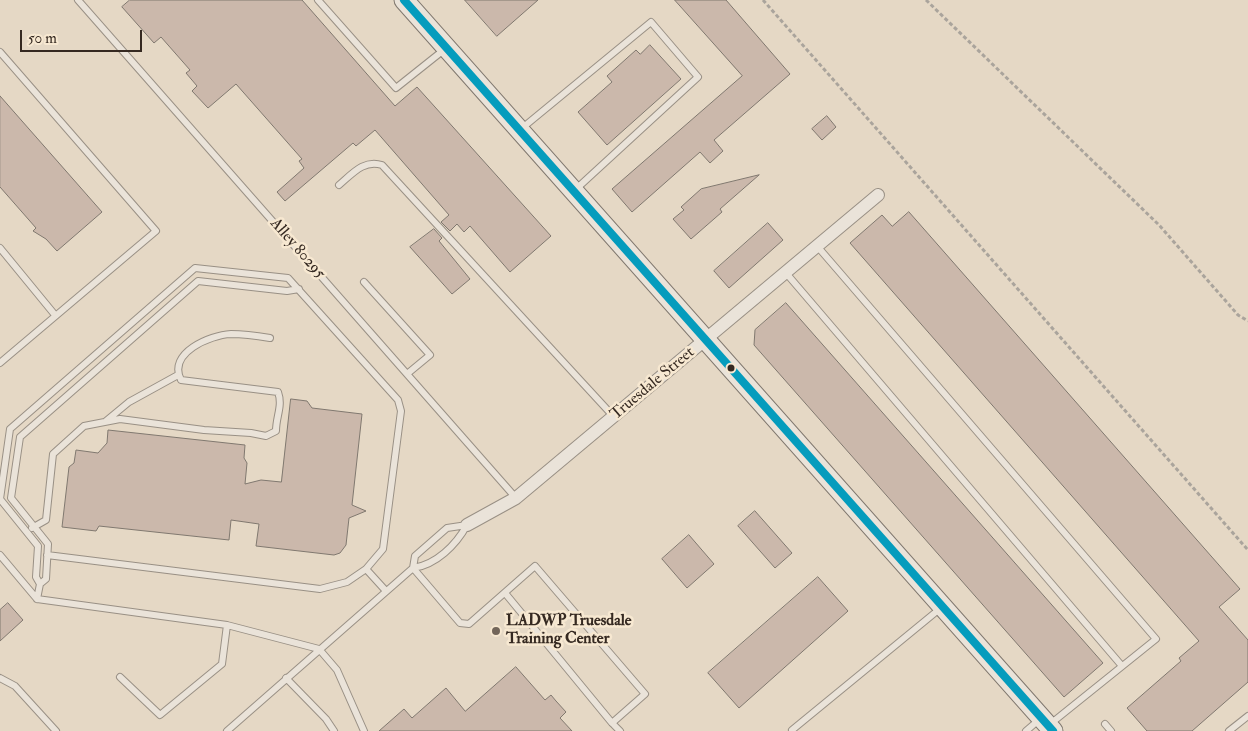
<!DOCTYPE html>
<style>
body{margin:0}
#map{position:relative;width:1248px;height:731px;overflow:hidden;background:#e5d8c5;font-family:"IM FELL Double Pica",serif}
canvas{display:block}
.scale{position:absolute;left:20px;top:30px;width:122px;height:22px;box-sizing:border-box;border:2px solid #352921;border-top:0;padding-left:6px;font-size:15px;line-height:18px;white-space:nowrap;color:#352921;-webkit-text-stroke:4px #f7e8d1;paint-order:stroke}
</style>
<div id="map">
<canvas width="1248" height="731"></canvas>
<div class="scale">50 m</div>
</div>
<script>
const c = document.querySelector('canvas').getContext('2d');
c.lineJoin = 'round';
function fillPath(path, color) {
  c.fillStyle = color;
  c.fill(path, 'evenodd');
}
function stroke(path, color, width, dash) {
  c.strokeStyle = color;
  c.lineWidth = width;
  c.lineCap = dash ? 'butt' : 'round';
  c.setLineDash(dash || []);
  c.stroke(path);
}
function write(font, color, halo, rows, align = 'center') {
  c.font = font + ' "IM FELL Double Pica",serif';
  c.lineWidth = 5;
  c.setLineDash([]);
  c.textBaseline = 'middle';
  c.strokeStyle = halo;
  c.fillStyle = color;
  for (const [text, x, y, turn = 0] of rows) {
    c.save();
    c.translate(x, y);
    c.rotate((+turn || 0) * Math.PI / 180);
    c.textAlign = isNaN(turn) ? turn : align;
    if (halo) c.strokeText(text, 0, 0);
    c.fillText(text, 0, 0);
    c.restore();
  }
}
const building = new Path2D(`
 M130,0H302L395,106L417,87L551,236L510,272L470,226L464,232L457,224L450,231L441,222L449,215L375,130L356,146L353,143L285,201L277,192L304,168L299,161L302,159L236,84L208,108L192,91L197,86L186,73L190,70L161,37L154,43L122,7Z
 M465,0H538L497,36Z
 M675,0H726L790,74L714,140L723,151L710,163L700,152L632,212L612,189L742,76Z
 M650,45L681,79L607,145L578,112L612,82L607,76L636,50L640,54Z
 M0,96L102,212L57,251L46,239L33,231L36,228L0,187Z
 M827,116L836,127L822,140L812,129Z
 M759,175L720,209L722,212L691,239L673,219L684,210L681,207L701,189Z
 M909,212L1240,589L1219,607L1248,640V682L1192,731H1147L1127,708L1181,661L1179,658L1199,641L850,243L882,215L892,226Z
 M768,223L783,240L729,288L714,271Z
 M434,229L442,238L439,241L470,279L452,294L410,247Z
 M786,303L1103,663L1064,697L754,345L755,330Z
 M291,399L307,401L312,408L362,414L352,505L366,511L349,518L346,545L340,553L334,555L256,546L259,524L231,520L229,540L99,526L96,531L62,527L69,467L74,463L76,450L98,453L107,443L108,430L245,445L244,458L247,463L245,484L261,480L281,482Z
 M755,511L792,553L775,568L738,526Z
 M689,535L714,564L687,588L662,559Z
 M818,577L848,611L739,708L708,673Z
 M8,603L23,620L0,641V610Z
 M516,667L545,700L551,695L556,701L566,712L560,718L572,731H379L404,709L412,718L446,688L465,711Z`);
const path = new Path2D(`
 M763,0L1248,550
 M926,0L1159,225L1238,315L1248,321`);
const service = new Path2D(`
 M78,0L516,498
 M318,0L396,88L445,49
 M0,52L156,231L0,363
 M521,129L651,22L698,77L575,190
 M339,185C352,174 364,159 382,165L614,417
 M817,246L1156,639L1049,725
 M0,248L55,315
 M786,273L1122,666
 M364,282L430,355L407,374
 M299,289L287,291L198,281L20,437L11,498L48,544L46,579L40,584L37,599L227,625L319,649L337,670L364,731
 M106,421L129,402L178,375
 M32,528L46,520L53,454L84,426L120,419L204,430L251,433L266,436L276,431C276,416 283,406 278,392L181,380C167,353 210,335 231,334C244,334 258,336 270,338
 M0,555L37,599
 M47,555L320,589L347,582L366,569
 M413,568L460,623L469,624L535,566L645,694L612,723L505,593
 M413,568L415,556L447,528L467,525
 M40,584L36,577L38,546L0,499L10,429L195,268L288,278L398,400L401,411L383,549L366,569L386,591
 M120,677L160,715L222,664L227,625
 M0,678L15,686L56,731
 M286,678L326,719L334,731
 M612,723L620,731
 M1105,724L1111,731
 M792,730L942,607
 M227,731L413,568C436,565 456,545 467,525
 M1026,731L1040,719
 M1229,731L1248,716`);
const minor = new Path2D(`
 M467,525L516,498L878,195`);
const secondary = new Path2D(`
 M404,0L1053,731`);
const bus1 = new Path2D(`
 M404,0L1053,731`);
const markers = [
 [731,368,4.5,"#352921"],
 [496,631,5,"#73665a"]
];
const streetNames = [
 ["Alley 80295",297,249,49],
 ["Truesdale Street",653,384,-40]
];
const poiNames = [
 ["LADWP Truesdale",506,622],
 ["Training Center",506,640]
];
fillPath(building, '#cbb8ab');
stroke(building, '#80786f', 1);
stroke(service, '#999085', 8);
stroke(minor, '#999085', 14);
stroke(secondary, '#80786f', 21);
stroke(path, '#aaa49c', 3, [4, 2.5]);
stroke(service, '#eae3d9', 6);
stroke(minor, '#eae3d9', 12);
stroke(secondary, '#eae3d9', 19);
stroke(bus1, '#059cbd', 8);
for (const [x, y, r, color] of markers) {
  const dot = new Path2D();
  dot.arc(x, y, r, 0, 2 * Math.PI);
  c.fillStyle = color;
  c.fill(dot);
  stroke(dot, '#f7e8d1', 2);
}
write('16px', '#352921', '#f7e8d1', streetNames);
write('bold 16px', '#352921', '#f7e8d1', poiNames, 'left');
</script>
